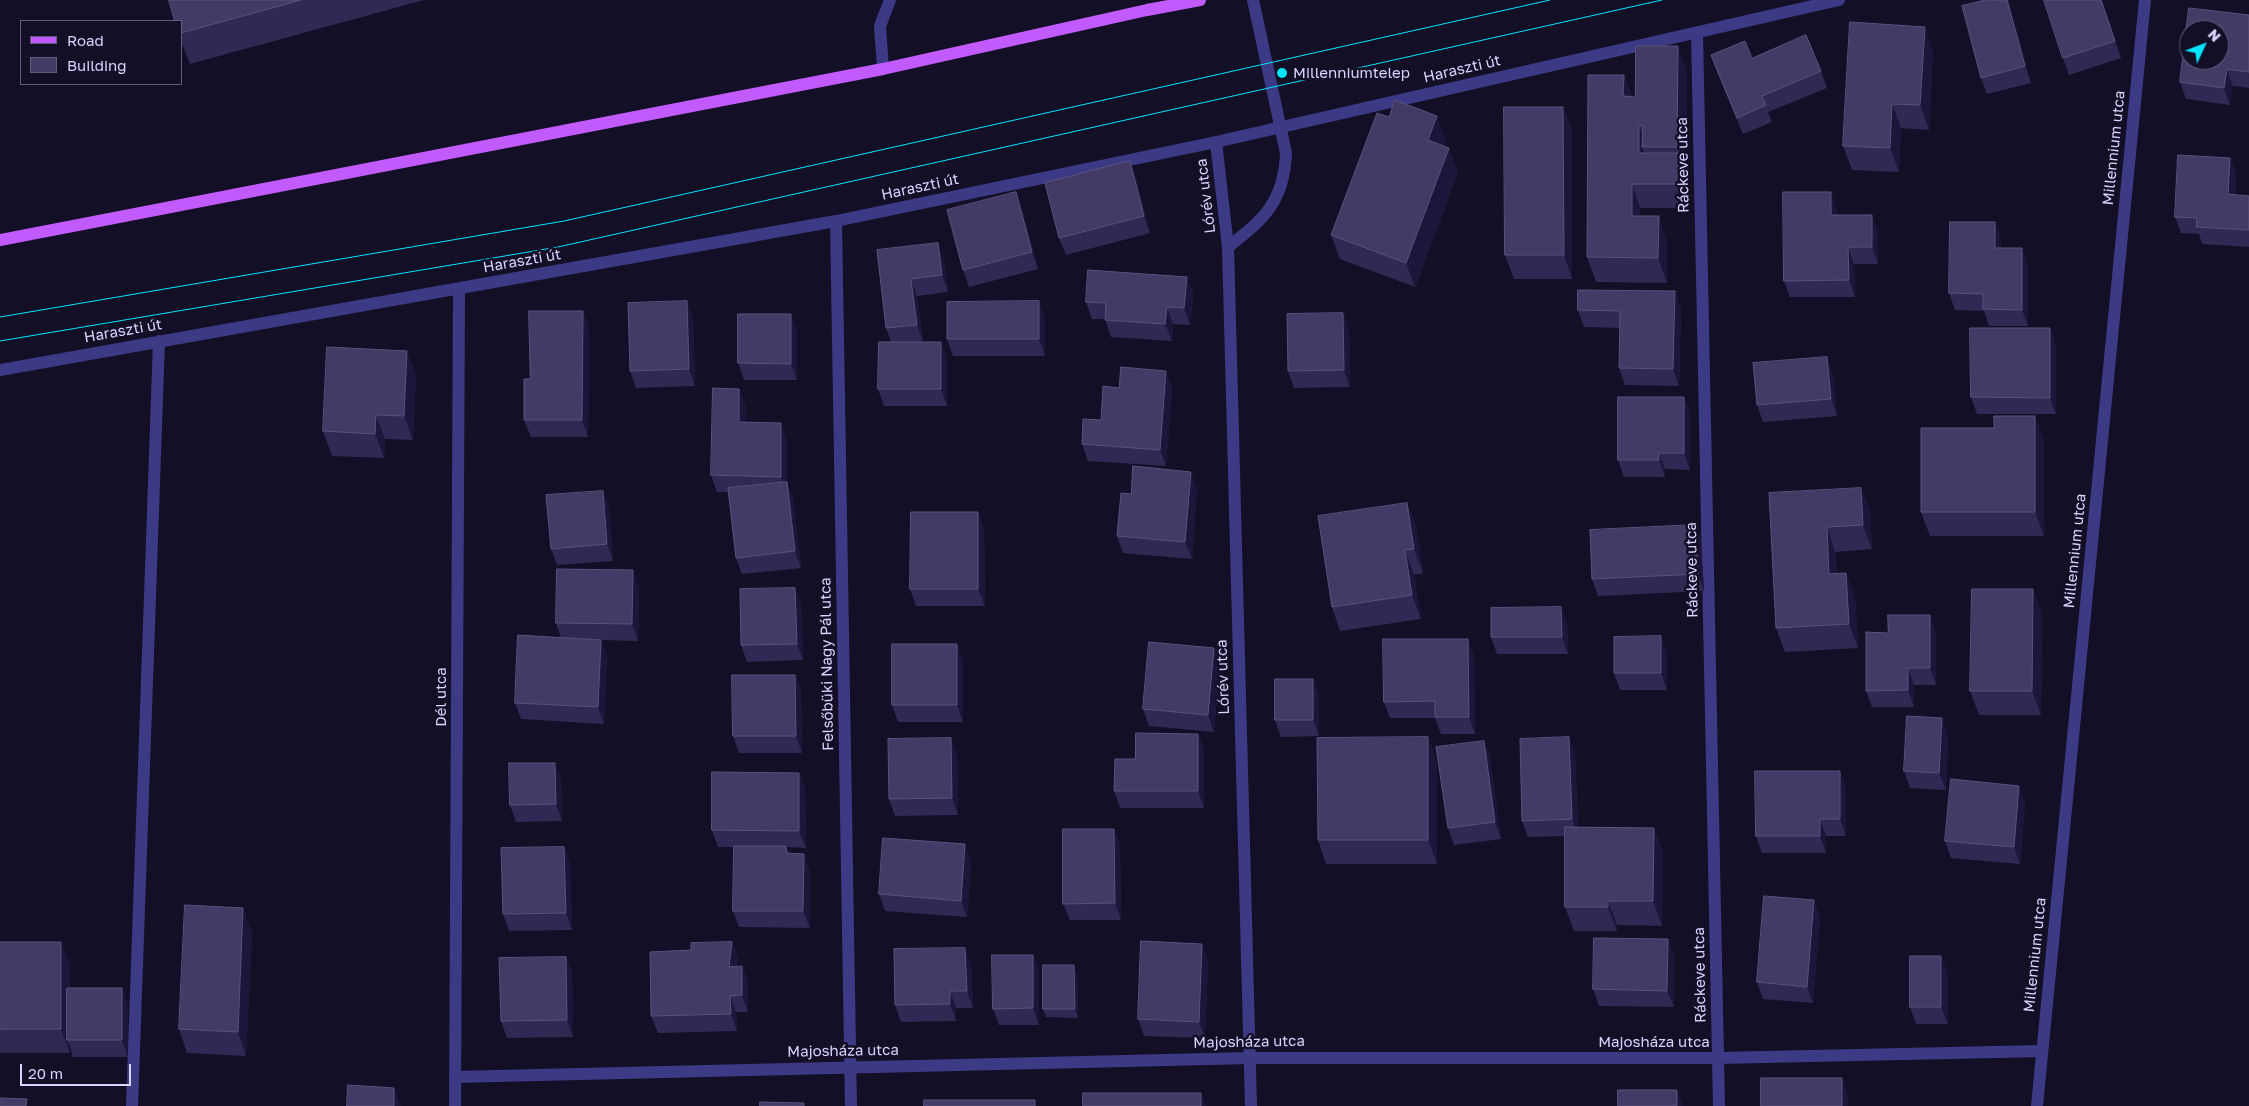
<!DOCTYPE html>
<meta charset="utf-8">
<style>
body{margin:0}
#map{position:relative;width:2249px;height:1106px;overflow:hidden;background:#130f26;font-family:"Golos Text",sans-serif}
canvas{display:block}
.legend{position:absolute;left:20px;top:20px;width:162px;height:65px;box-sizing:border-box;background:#130f26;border:1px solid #625e7d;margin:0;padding:6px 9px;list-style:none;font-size:15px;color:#d9d4ff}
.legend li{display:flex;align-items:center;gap:10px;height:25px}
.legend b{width:25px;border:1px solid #625e7d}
.north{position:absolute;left:2179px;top:20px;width:50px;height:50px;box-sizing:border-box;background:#130f26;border:1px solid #625e7d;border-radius:50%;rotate:47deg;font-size:14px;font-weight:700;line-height:20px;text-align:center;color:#d9d4ff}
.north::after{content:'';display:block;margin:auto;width:18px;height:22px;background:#00e5ff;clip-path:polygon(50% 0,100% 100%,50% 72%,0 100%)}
.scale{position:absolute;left:20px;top:1064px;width:111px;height:22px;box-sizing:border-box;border:2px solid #d9d4ff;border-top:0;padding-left:6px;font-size:15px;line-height:18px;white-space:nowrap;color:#d9d4ff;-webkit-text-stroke:4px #130f26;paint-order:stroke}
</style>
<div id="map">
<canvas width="2249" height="1106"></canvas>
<ul class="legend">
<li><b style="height:6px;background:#c25bff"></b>Road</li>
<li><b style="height:14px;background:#433a66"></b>Building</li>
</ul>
<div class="north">N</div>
<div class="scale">20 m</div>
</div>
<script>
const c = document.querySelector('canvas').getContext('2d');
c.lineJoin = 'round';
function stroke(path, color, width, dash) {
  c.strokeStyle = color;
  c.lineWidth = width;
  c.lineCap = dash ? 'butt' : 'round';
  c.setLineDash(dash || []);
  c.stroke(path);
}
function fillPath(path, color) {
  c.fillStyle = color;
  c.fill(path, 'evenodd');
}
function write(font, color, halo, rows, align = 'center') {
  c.font = font + ' "Golos Text",sans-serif';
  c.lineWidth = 5;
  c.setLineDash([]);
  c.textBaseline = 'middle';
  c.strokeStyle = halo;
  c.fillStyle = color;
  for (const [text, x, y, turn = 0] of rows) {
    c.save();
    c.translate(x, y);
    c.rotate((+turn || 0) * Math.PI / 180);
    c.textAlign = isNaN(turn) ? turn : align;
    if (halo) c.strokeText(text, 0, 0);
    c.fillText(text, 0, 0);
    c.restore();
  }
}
const service = new Path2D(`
 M883,69L880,26L890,0`);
const minor = new Path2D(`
 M1697,33L1719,1106
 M1216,142L1228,247L1251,1106
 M836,221L851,1106
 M1228,247C1264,219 1284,202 1286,153L1253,0
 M0,370L836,221L1216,142L1839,0
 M455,1077L1250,1058H1718L2042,1051
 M132,1106L159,341
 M455,1106L459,289
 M2037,1106L2145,0`);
const primary = new Path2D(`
 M0,240L883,69L1147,10L1200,0`);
const tram = new Path2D(`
 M0,317L564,221L1550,0
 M0,341L558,247L1662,0`);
const wall = new Path2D(`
 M169,0H424L190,64L181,41V21Z
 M1986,0H2008L2012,12L2031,83L1987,94L1981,78Z
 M2102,0L2121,58L2069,75L2063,58Z
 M2249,15V88L2233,86L2230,105L2186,99L2180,82Z
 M1933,51L1929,130L1901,128L1899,172L1852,170L1843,146Z
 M1711,55L1752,58L1821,71L1827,88L1768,112L1772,122L1743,134L1717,72Z
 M1687,70L1686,171H1685L1687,177V208H1640V216L1667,241V283L1596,282L1587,257L1624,75L1632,97H1635Z
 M1563,107L1572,131V279H1514L1505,255Z
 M1389,117L1446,140L1443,146L1458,172L1415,287L1340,259L1331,235Z
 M2230,158L2236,175L2235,195L2249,196V247L2202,244L2199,234L2181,233L2175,217Z
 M1136,178L1150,233L1066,255L1059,238Z
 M1022,209L1038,269L969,287L963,270Z
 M1837,209V215L1878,231V264H1854L1855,297H1790L1784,281Z
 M1995,222L2001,239V248L2028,265V326H1989L1984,311L1955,310L1949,293Z
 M938,243L944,260L948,292L917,296L923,341L919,342H941L947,359V406H884L878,389L891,342L886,328L877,250Z
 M1187,277L1193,294L1190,325L1173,324L1172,341L1111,337L1105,319H1092L1086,302Z
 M1681,308L1679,386L1625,385L1619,368L1620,328L1584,327L1578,310Z
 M1343,313L1349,330L1350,387L1294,388L1288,371Z
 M791,314L797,331V380H744L738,363Z
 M693,318L695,386L636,388L630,371Z
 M1045,318V356H953L947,339Z
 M589,328L588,437H531L524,420L530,379Z
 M2056,345V414H1977L1971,397Z
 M1833,374L1837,416L1763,422L1757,405Z
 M416,375L413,440L385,439L384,458L332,456L323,431Z
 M1172,387L1166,466L1088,461L1082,444L1101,420L1119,388Z
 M739,389L746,406L745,422L787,440V482L793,498L801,568L742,574L736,558L728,492H717L711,475Z
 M1684,397L1690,414V470L1665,469V477H1624L1618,460Z
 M2035,416L2044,441V536H1930L1921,512L1994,428Z
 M1197,488L1192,559L1123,553L1117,536L1131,494Z
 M1861,488L1870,512L1872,549L1835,552L1837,573L1855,597L1858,648L1785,652L1776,628L1769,493Z
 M1407,503L1416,527L1423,573L1414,575L1421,619L1340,631L1332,607Z
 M609,508L613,561L557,565L551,549Z
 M1695,525L1701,542L1704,591L1598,596L1592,579Z
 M984,528L985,606H916L910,589Z
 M639,587L638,641L601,640L607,656L604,724L521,719L515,703L561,638L556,623Z
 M801,605L803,660L747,662L741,645Z
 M2042,613L2041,715H1979L1970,691Z
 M1567,624L1568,654H1497L1491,637Z
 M1936,632V685H1914V707H1872L1866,691L1888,633Z
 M1214,648L1220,665L1214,732L1149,726L1143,709Z
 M1667,653V690H1620L1614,673Z
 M1474,655L1475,734H1441L1435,718H1390L1384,702Z
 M963,661V722H898L892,705Z
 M795,675L801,691L802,753H739L733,736Z
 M1319,695V736L1281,737L1275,720Z
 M1198,734L1204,750V808H1120L1114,791L1135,759Z
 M1948,735L1946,790L1910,788L1904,771Z
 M951,738L957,755L958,815L895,816L889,799Z
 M1484,741L1490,758L1501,839L1454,845L1448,828Z
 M1575,754L1578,827L1654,828L1663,852L1662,926L1617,925V931H1574L1565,907V836L1528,837L1522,821Z
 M1437,762V864H1326L1318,840Z
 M799,773L805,789L806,848L787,847L789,854L810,870V928L739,927L733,911L734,847H718L712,830Z
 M561,779L562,821L516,822L510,805Z
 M1846,787V836H1826V853H1762L1756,836Z
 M2025,802L2020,864L1951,858L1945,841Z
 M1114,829L1120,846L1121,920H1070L1063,904Z
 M564,847L570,863L572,930L509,931L503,914Z
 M971,861L967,917L885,911L879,894Z
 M1820,917L1813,1003L1763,999L1757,982Z
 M252,932L246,1056L187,1053L179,1029Z
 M0,942H61L70,966V988H122L128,1005V1057H73L70,1047V1053H0Z
 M732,942L738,958L737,967L742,966L748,983V1012H736L737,1031L658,1033L651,1016L691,950Z
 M1202,944L1208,961L1205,1038L1144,1036L1138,1019Z
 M965,948L971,965L973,1008H956V1021L901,1022L895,1005Z
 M1033,955L1039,971V1025H999L993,1009Z
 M1674,956V1007L1599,1006L1593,989Z
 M566,957L572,973L573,1037L507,1038L501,1021Z
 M1948,973V1024H1916L1910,1007Z
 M1077,974L1078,1018L1046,1017L1043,1009Z`);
const shadedWall = new Path2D(`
 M2007,0L2012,12L2031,83L2025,66Z
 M2101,0H2102L2121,58L2115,41Z
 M1925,27L1933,51L1929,130L1920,105Z
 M1678,46L1687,70L1686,171L1677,147Z
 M2227,69L2233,86L2230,105L2224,88Z
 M1624,75L1632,99L1623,96Z
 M1892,104L1901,128L1899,172L1890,148Z
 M1563,107L1572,131V279L1564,255Z
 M1437,116L1446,140L1436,164L1428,140Z
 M1639,126L1647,147H1642L1648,162L1639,153Z
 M1449,148L1458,172L1415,287L1406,263Z
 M1678,153L1687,177V208L1678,184Z
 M2230,158L2236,175L2234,211L2228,194Z
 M1130,161L1136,178L1150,233L1144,216Z
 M1632,184L1640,208V241L1632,216Z
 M1016,192L1022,209L1038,269L1032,252Z
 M1831,192L1837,209L1838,232L1831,215Z
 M1872,215L1878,231V264L1872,247Z
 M1659,216L1667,241V283L1658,258Z
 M1995,222L2001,239V265L1995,248Z
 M938,243L944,260L948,292L942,275Z
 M1848,247L1854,264L1855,297L1849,280Z
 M2022,248L2028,265V326L2022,310Z
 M1187,277L1193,294L1190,325L1184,308Z
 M911,279L917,296L923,341L917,325Z
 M1675,291L1681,308L1679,386L1673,369Z
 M687,301L693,318L695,386L689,369Z
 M1039,301L1045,318V356L1039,339Z
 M1167,307L1173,324L1172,341L1165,324Z
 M583,311L589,328L588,437L582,420Z
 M1343,313L1349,330L1350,387L1344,370Z
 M791,314L797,331V380L791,364Z
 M2050,328L2056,345V414L2050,398Z
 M941,342L947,359V406L941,389Z
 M407,351L416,375L413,440L404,416Z
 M1827,357L1833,374L1837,416L1831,399Z
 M1166,371L1172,387L1166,466L1160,450Z
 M739,389L746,406L745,439L739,422Z
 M1684,397L1690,414V470L1684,453Z
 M376,415L385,439L384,458L375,434Z
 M2035,416L2044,441V536L2035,512Z
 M781,423L787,440V493L781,477Z
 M1659,453L1665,469V477L1659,460Z
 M1191,472L1197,488L1192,559L1185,542Z
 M787,482L793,498L801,568L795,551Z
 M1861,488L1870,512L1872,549L1863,525Z
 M603,491L609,508L613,561L607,544Z
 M1407,503L1416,527L1423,573L1414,549Z
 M978,512L984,528L985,606L978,589Z
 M1695,525L1701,542L1704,591L1698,574Z
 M1827,527L1835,552L1838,598L1829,574Z
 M1405,550L1414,575L1421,619L1412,595Z
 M633,570L639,587L638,641L632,624Z
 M1846,573L1855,597L1858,648L1849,624Z
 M795,588L801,605L803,660L797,644Z
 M2033,589L2042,613L2041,715L2032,691Z
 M1561,607L1567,624L1568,654L1562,637Z
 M1930,615L1936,632V685L1930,668Z
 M1661,636L1667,653V690L1661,673Z
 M1468,639L1474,655L1475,734L1469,717Z
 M601,640L607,656L604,724L598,707Z
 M957,644L963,661V722L957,705Z
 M1214,648L1220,665L1214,732L1208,715Z
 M1908,668L1914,685V707L1908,690Z
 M795,675L801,691L802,753L796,736Z
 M1313,679L1319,695V736L1313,720Z
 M1942,718L1948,735L1946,790L1939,773Z
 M1198,734L1204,750V808L1198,791Z
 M1428,737L1437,762V864L1428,840Z
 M1569,737L1575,754L1578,836L1572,819Z
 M951,738L957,755L958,815L952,798Z
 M1484,741L1490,758L1501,839L1495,822Z
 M555,763L561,779L562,821L556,804Z
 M1840,771L1846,787V836L1840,819Z
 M799,773L805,789L806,848L799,831Z
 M2019,786L2025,802L2020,864L2014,847Z
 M1820,819L1826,836V853L1820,836Z
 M1654,828L1663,852L1662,926L1653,901Z
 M1114,829L1120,846L1121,920L1115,903Z
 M965,844L971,861L967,917L961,901Z
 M564,847L570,863L572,930L566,913Z
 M804,854L810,870V928L803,911Z
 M1814,900L1820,917L1813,1003L1807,987Z
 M1608,901L1617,925V931L1608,907Z
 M243,908L252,932L246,1056L238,1032Z
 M1668,939L1674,956V1007L1667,991Z
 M61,942L70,966V1040H67L70,1047V1053L61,1029Z
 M732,942L738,958L735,984L729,967Z
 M1202,944L1208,961L1205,1038L1199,1022Z
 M965,948L971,965L973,1008L967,991Z
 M1033,955L1039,971V1025L1033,1008Z
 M1941,956L1948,973V1024L1941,1007Z
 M566,957L572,973L573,1037L567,1020Z
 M1074,965L1077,974L1078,1018L1075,1009Z
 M742,966L748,983V1012L742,995Z
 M122,988L128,1005V1057L122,1040Z
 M950,991L956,1008V1021L950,1004Z
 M730,996L736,1012L737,1031L731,1014Z
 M1842,1078L1848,1095V1106H1842Z
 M394,1088L401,1106H394Z
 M1677,1090L1683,1106H1677Z
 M1201,1093L1206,1106H1201Z`);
const building = new Path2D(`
 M169,0H301L181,33V21H175Z
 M1986,0H2007L2025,66L1981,78L1962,6Z
 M2044,0H2101L2115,41L2063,58Z
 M2189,8L2249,15V72L2227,69L2224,88L2180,82ZM2189,30H2219V60H2189Z
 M1850,22L1925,27L1920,105L1892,104L1890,148L1843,146Z
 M1806,35L1821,71L1762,96L1766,105L1737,118L1711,55L1745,41L1752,58Z
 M1636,46H1678L1677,147H1642L1643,126H1639V153H1678V184H1632V216H1659L1658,258L1587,257L1588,75H1624L1623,96L1635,97Z
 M1395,100L1437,116L1428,140L1449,148L1406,263L1331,235L1377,113L1389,117Z
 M1504,107H1563L1564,255H1505Z
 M2178,155L2230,158L2228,194L2249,196V230L2196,227L2197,218L2175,217Z
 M1130,161L1144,216L1059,238L1045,183Z
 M1016,192L1032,252L963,270L947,210Z
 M1783,192H1831V215H1872V247H1848L1849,280L1784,281Z
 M1950,222H1995V248H2022V310L1983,309V294L1949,293Z
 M938,243L942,275L911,279L917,325L886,328L877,250Z
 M1088,270L1187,277L1184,308L1167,307L1165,324L1105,320L1106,303L1086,302Z
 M1578,290L1675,291L1673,369L1619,368L1620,311L1578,310Z
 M687,301L689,369L630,371L628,303Z
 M1039,301V339H947V302Z
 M529,311H583L582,420H524V379H530Z
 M1343,313L1344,370L1288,371L1287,314Z
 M738,314H791V364L738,363Z
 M1970,328H2050V398L1971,397Z
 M879,342H941V389H878Z
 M327,347L407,351L404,416L376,415L375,434L323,431Z
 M1827,357L1831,399L1757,405L1753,363Z
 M1121,367L1166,371L1160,450L1082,444L1083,419L1101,420L1103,386L1119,388Z
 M713,388L739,389V422L781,423V477L711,475Z
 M1618,397H1684V453H1659V460H1618Z
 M1994,416H2035V512H1921V428H1994Z
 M1133,466L1191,472L1185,542L1117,536L1121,493L1131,494Z
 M787,482L795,551L736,558L728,488Z
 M1861,488L1863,525L1827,527L1829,574L1846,573L1849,624L1776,628L1769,493Z
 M603,491L607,544L551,549L546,495Z
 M1407,503L1414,549L1405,550L1412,595L1332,607L1318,516Z
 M911,512H978V589H910Z
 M1695,525L1698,574L1592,579L1590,530Z
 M557,569L633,570L632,624L556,623Z
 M795,588L797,644L741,645L740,589Z
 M1972,589H2033L2032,691H1970Z
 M1561,607L1562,637H1491V608Z
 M1888,615H1930V668H1908V690L1866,691V632L1888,633Z
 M518,635L601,640L598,707L515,703Z
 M1661,636V673H1614V637Z
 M1383,639H1468L1469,717H1435V701L1384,702Z
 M1149,642L1214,648L1208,715L1143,709Z
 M892,644H957V705H892Z
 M732,675H795L796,736H733Z
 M1275,679H1313V720H1275Z
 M1907,716L1942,718L1939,773L1904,771Z
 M1136,733L1198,734V791H1114L1115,759H1135Z
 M1428,737V840H1318L1317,738Z
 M1569,737L1572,819L1522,821L1520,739Z
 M951,738L952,798L889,799L888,739Z
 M1484,741L1495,822L1448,828L1436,747Z
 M509,763H555L556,804L510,805Z
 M1755,771H1840V819H1820V836H1756Z
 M712,772L799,773V831L712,830Z
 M1951,779L2019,786L2014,847L1945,841Z
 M1565,827L1654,828L1653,901H1608V907H1565Z
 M1063,829H1114L1115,903L1063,904Z
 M883,838L965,844L961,901L879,894Z
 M734,846H786V853L804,854L803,911H733Z
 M564,847L566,913L503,914L501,848Z
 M1764,896L1814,900L1807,987L1757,982Z
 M185,905L243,908L238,1032L179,1029Z
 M1594,938L1668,939L1667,991L1593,989Z
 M1141,941L1202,944L1199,1022L1138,1019Z
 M0,942H61V1029H0Z
 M732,942L729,967L742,966V995L730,996L731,1014L651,1016L650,952L691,950V943Z
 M965,948L967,991H950V1004L895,1005L894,949Z
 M992,955H1033V1008L993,1009Z
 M1910,956H1941V1007H1910Z
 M566,957L567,1020L501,1021L499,958Z
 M1043,965H1074L1075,1009H1043Z
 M67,988H122V1040H67Z
 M1761,1078H1842V1106H1761Z
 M348,1085L394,1088V1106H347Z
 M1618,1090H1677V1106H1618Z
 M1083,1093H1201V1106H1083Z
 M0,1098L27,1099L26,1106H0Z
 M924,1100H1035V1106H924Z
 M760,1102L804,1103V1106H760Z`);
const markers = [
 [1282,73,6,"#00e5ff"]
];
const streetNames = [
 ["Haraszti út",1462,69,-13],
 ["Millennium utca",2114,148,-84],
 ["Ráckeve utca",1683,165,-91],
 ["Haraszti út",920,187,-12],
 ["Lórév utca",1206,196,-97],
 ["Haraszti út",522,261,-10],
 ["Haraszti út",123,331,-10],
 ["Millennium utca",2075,551,-84],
 ["Ráckeve utca",1692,570,-91],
 ["Felsőbüki Nagy Pál utca",827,664,-91],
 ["Lórév utca",1223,677,-92],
 ["Dél utca",441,697,-90],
 ["Millennium utca",2035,955,-84],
 ["Ráckeve utca",1700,975,-91],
 ["Majosháza utca",1249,1042,-1],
 ["Majosháza utca",1654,1042],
 ["Majosháza utca",843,1051,-1]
];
const poiNames = [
 ["Millenniumtelep",1293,73]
];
stroke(service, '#3d3a85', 12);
stroke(minor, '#3d3a85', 12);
stroke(primary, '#c25bff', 12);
stroke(tram, '#00e5ff', 1);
fillPath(wall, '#312854');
fillPath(shadedWall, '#1d163a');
fillPath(building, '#433a66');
stroke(building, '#5a527e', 1);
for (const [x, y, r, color] of markers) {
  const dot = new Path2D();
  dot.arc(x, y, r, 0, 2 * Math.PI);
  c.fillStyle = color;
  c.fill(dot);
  stroke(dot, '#130f26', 2);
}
write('15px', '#d9d4ff', '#130f26', streetNames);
write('15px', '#d9d4ff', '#130f26', poiNames, 'left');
</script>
